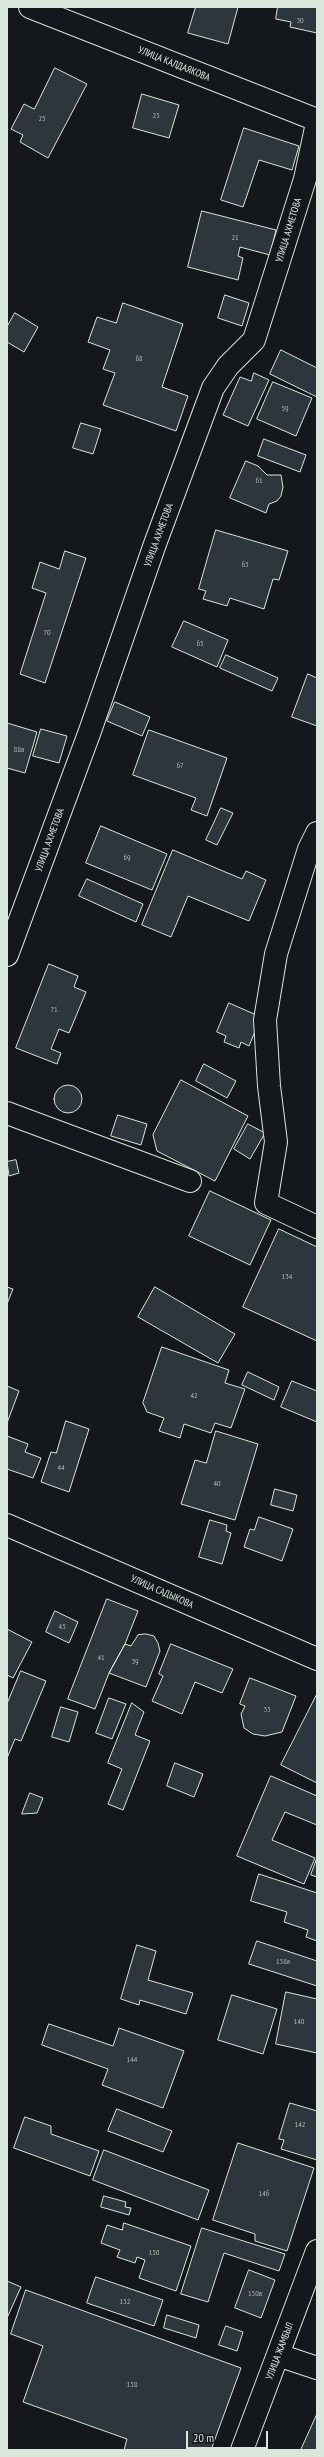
<!DOCTYPE html>
<meta charset="utf-8">
<style>
body{margin:0}
#map{position:relative;width:324px;height:2457px;overflow:hidden;background:#14181c;font-family:"PT Sans Narrow",sans-serif}
canvas{display:block}
.frame{position:absolute;inset:0;border:8px solid #d8e6dc;pointer-events:none}
.scale{position:absolute;left:186px;top:2431px;width:82px;height:18px;box-sizing:border-box;border:2px solid #d8e6dc;border-top:0;padding-left:5px;font-size:12px;line-height:14px;white-space:nowrap;color:#d8e6dc;-webkit-text-stroke:3px #14181c;paint-order:stroke}
</style>
<div id="map">
<canvas width="324" height="2457"></canvas>
<div class="frame"></div>
<div class="scale">20 m</div>
</div>
<script>
const c = document.querySelector('canvas').getContext('2d');
c.lineJoin = 'round';
function fillPath(path, color) {
  c.fillStyle = color;
  c.fill(path, 'evenodd');
}
function stroke(path, color, width, dash) {
  c.strokeStyle = color;
  c.lineWidth = width;
  c.lineCap = dash ? 'butt' : 'round';
  c.setLineDash(dash || []);
  c.stroke(path);
}
function write(font, color, halo, rows, align = 'center') {
  c.font = font + ' "PT Sans Narrow",sans-serif';
  c.lineWidth = 3;
  c.setLineDash([]);
  c.textBaseline = 'middle';
  c.strokeStyle = halo;
  c.fillStyle = color;
  for (const [text, x, y, turn = 0] of rows) {
    c.save();
    c.translate(x, y);
    c.rotate((+turn || 0) * Math.PI / 180);
    c.textAlign = isNaN(turn) ? turn : align;
    if (halo) c.strokeText(text, 0, 0);
    c.fillText(text, 0, 0);
    c.restore();
  }
}
const building = new Path2D(`
 M196,7H238L228,44L188,33Z
 M278,7H317V33L290,27L291,22L276,19Z
 M55,68L87,84L48,158L20,142L23,135L11,129L24,104L34,109Z
 M142,94L179,105L169,138L133,128Z
 M244,128L299,146L292,170L259,160L243,207L221,200Z
 M202,211L276,230L270,255L240,247L238,256L243,258L238,280L188,267Z
 M225,295L249,303L242,326L218,318Z
 M123,303L183,324L162,387L188,396L176,431L103,405L115,373L103,369L110,350L88,342L97,317L116,323Z
 M15,313L38,327L24,352L7,342V327Z
 M281,350L317,368V397L270,374Z
 M254,373L269,380L248,426L223,415L240,377L251,381Z
 M273,382L312,398L296,436L257,419Z
 M81,423L101,429L93,454L73,448Z
 M264,439L306,455L300,472L258,456Z
 M246,461L258,466L267,475H281L283,487L281,496L277,501L269,504L266,513L230,498Z
 M216,530L288,551L279,580L273,579L264,609L230,598L227,606L203,599L206,591L199,589Z
 M65,551L86,558L45,683L20,674L46,593L32,588L40,562L59,569Z
 M184,621L228,640L217,667L172,647Z
 M226,655L278,678L272,691L220,668Z
 M308,674L317,678V726L292,717Z
 M115,702L150,717L142,736L107,721Z
 M7,723L37,732L25,773L7,768Z
 M41,729L67,736L59,763L33,756Z
 M149,730L227,758L207,816L191,810L196,798L133,775Z
 M221,808L233,813L217,845L206,840Z
 M101,826L167,854L152,890L86,863Z
 M173,850L242,879L246,871L266,880L249,921L188,896L171,937L142,925Z
 M87,879L143,904L136,922L79,896Z
 M49,964L78,976L74,987L86,992L69,1033L59,1029L51,1049L61,1053L57,1064L16,1048Z
 M229,1003L261,1017L249,1046L241,1042L239,1048L224,1042L226,1036L217,1032Z
 M204,1064L236,1081L227,1098L196,1081Z
 M181,1080L248,1116L215,1181L157,1151L153,1135Z
 M54 1099a14 14 0 1 1 28 0a14 14 0 1 1-28 0Z
 M118,1115L147,1124L141,1145L111,1136Z
 M248,1124L265,1133L250,1159L234,1149Z
 M16,1160L19,1173L9,1176L7,1162Z
 M210,1191L271,1220L250,1265L189,1236Z
 M279,1229L317,1247V1341L243,1307Z
 M7,1287L13,1289L7,1304Z
 M155,1287L235,1334L218,1363L138,1317Z
 M162,1347L229,1370L225,1383L245,1389L231,1428L215,1423L211,1433L184,1424L180,1438L159,1431L164,1418L147,1412L143,1403Z
 M248,1372L279,1387L274,1400L242,1385Z
 M292,1381L317,1391V1422L281,1407Z
 M7,1386L19,1391L7,1423Z
 M66,1421L89,1429L69,1492L41,1482L51,1452L56,1453Z
 M216,1431L258,1444L235,1520L181,1504L195,1460L206,1463Z
 M7,1436L28,1444L25,1452L41,1458L33,1478L7,1469Z
 M275,1489L297,1495L293,1511L271,1505Z
 M259,1517L293,1529L282,1561L244,1547L250,1529L254,1530Z
 M210,1520L227,1525L226,1531L231,1533L222,1564L199,1557Z
 M107,1599L138,1611L125,1644L109,1673L95,1709L68,1699Z
 M55,1611L78,1622L69,1643L46,1632Z
 M7,1629L32,1642L13,1678L7,1675Z
 M146,1634L154,1636L158,1643L160,1651L146,1687L109,1673L125,1644L131,1646L138,1635Z
 M171,1644L233,1669L222,1693L195,1682L182,1714L152,1701L163,1676L159,1674Z
 M21,1671L46,1681L21,1741L15,1739L7,1758V1704Z
 M250,1678L296,1696L282,1732L265,1736L253,1734L244,1728L241,1714L245,1706L240,1704Z
 M317,1694V1783L281,1765Z
 M109,1698L126,1704L112,1739L96,1733Z
 M132,1703L144,1712L135,1735L150,1741L123,1810L108,1804L122,1769L108,1763Z
 M61,1707L78,1712L69,1742L52,1737Z
 M175,1763L203,1774L194,1797L167,1786Z
 M271,1776L317,1796V1825L285,1812L272,1840L315,1858L304,1884L237,1856Z
 M30,1793L43,1798L37,1813L22,1814Z
 M317,1858V1877L311,1875Z
 M259,1874L317,1893V1941L306,1937L308,1930L284,1922L287,1912L251,1901Z
 M257,1941L317,1961V1986L249,1964Z
 M137,1945L156,1951L148,1980L193,1993L186,2014L140,2000L139,2005L121,1999Z
 M286,1992L317,1999V2053L276,2044Z
 M232,1995L277,2009L263,2054L218,2040Z
 M49,2024L113,2046L119,2028L184,2051L163,2108L102,2085L108,2069L42,2045Z
 M290,2103L317,2111V2160L281,2149L284,2140L279,2139Z
 M117,2109L172,2131L163,2152L108,2131Z
 M25,2117L51,2126V2134L99,2151L90,2176L14,2148Z
 M238,2143L314,2168L287,2251L255,2241V2234L213,2220Z
 M104,2150L209,2190L198,2220L93,2180Z
 M104,2196L126,2202L125,2207L131,2208L129,2215L101,2207Z
 M124,2223L191,2246L176,2291L139,2278L145,2260L137,2257L135,2263L117,2257L120,2250L101,2243L107,2225L122,2230Z
 M202,2228L285,2254L279,2271L224,2253L208,2302L181,2294Z
 M249,2270L275,2280L261,2318L235,2308Z
 M96,2277L163,2300L154,2326L87,2303Z
 M7,2281L21,2287L7,2318Z
 M26,2290L241,2368L211,2450H124L127,2439L23,2402L43,2346L11,2334Z
 M167,2315L199,2325L196,2338L164,2328Z
 M226,2326L243,2332L237,2351L219,2345Z
 M317,2414V2450H301Z`);
const minor = new Path2D(`
 M30,7L317,120
 M317,833L309,849L276,954L265,1020L269,1086L276,1142L266,1203L317,1227
 M7,955L90,731L155,544L213,388L228,366L254,340L305,179L317,123
 M7,1113L190,1181
 M7,1525L317,1659
 M278,2355L317,2368
 M242,2450L317,2251`);
const numberNames = [
 ["30",300,21],
 ["23",156,116],
 ["25",42,119],
 ["21",235,238],
 ["68",139,359],
 ["59",285,409],
 ["61",259,481],
 ["63",245,565],
 ["70",47,633],
 ["65",200,644],
 ["88а",19,750],
 ["67",180,766],
 ["69",127,858],
 ["71",54,1010],
 ["134",287,1277],
 ["42",194,1396],
 ["44",61,1468],
 ["40",217,1484],
 ["43",62,1627],
 ["41",101,1658],
 ["39",135,1662],
 ["33",267,1710],
 ["138а",283,1962],
 ["140",299,2022],
 ["144",132,2060],
 ["142",300,2125],
 ["146",264,2194],
 ["150",154,2253],
 ["150а",255,2294],
 ["152",125,2302],
 ["158",132,2385]
];
const streetNames = [
 ["УЛИЦА КАЛДАЯКОВА",174,64,22],
 ["УЛИЦА АХМЕТОВА",289,230,-73],
 ["УЛИЦА АХМЕТОВА",159,535,-70],
 ["УЛИЦА АХМЕТОВА",50,840,-70],
 ["УЛИЦА САДЫКОВА",162,1592,24],
 ["УЛИЦА ЖАМБЫЛ",280,2351,-69]
];
fillPath(building, '#2c363c');
stroke(building, '#d8e6dc', 1);
stroke(minor, '#d8e6dc', 24);
stroke(minor, '#14181c', 22);
write('8px', '#adbab4', null, numberNames);
write('10px', '#d8e6dc', '#14181c', streetNames);
</script>
